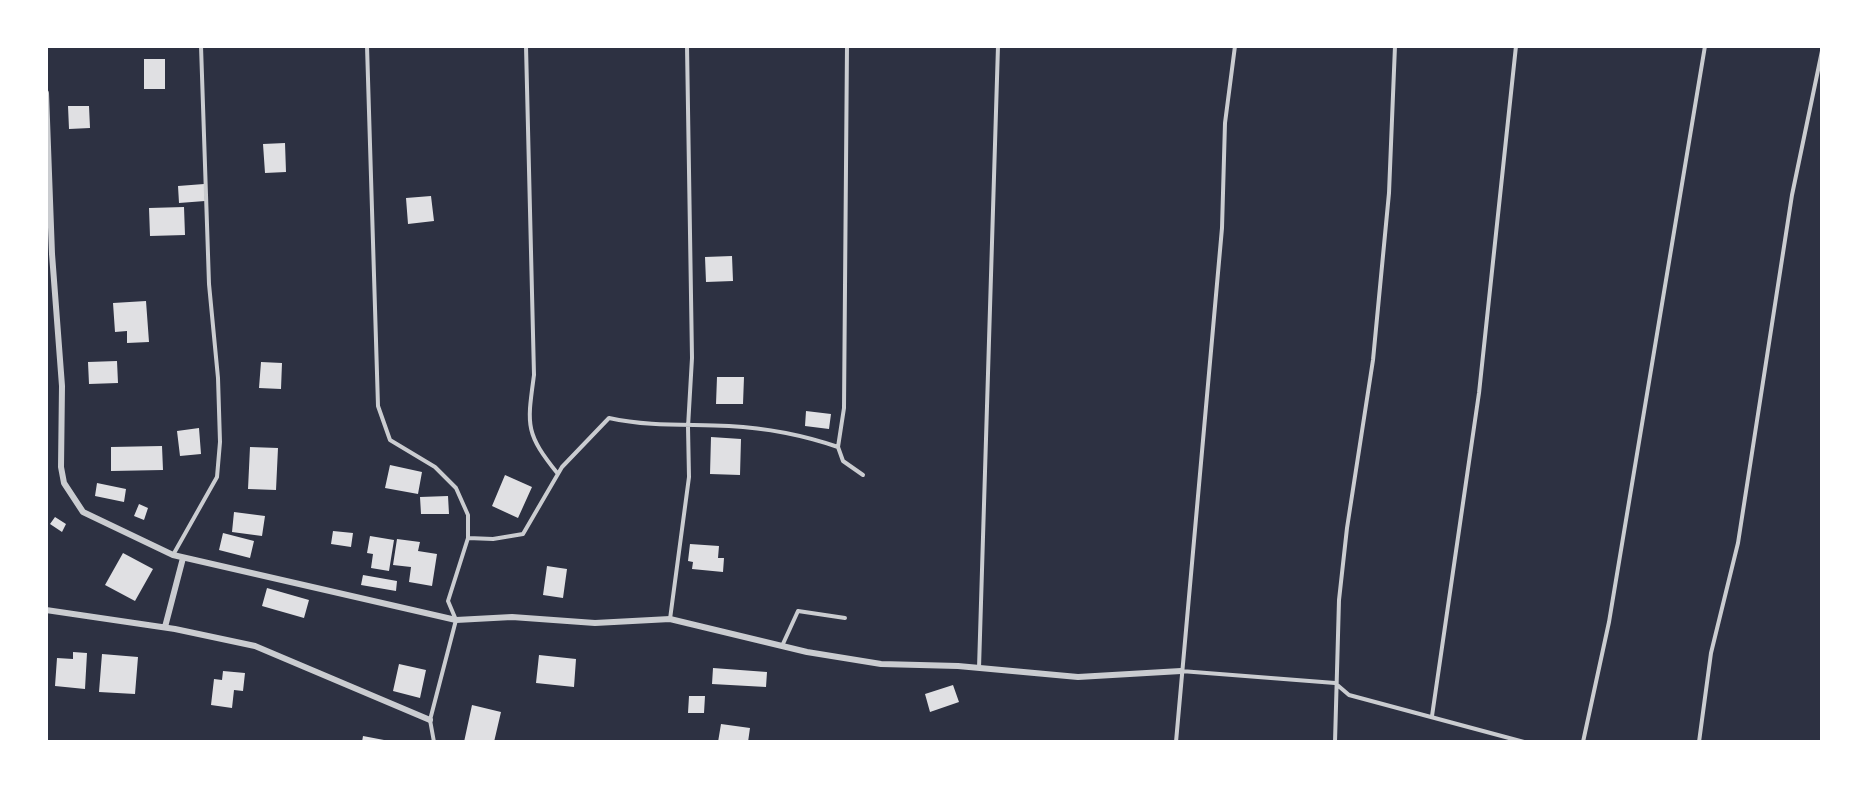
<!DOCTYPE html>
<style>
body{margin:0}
#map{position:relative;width:1868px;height:788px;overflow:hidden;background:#2d3142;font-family:"Fira Sans",sans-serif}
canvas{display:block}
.frame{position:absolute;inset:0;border:48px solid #fff;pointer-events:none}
</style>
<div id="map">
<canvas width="1868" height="788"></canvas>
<div class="frame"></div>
</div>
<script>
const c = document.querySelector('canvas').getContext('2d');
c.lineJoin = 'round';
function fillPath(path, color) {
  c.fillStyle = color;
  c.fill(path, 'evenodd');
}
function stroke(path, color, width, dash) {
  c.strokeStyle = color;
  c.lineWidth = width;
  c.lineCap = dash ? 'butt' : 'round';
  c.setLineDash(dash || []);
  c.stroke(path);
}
const building = new Path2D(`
 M144,59H165V89H144Z
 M68,106H89L90,128L69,129Z
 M285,143L286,172L265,173L263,144Z
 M204,184L205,201L179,203L178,186Z
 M431,196L434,221L408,224L406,198Z
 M184,207L185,235L150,236L149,208Z
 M732,256L733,281L706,282L705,257Z
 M146,301L149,342L127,343V331L115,332L113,303Z
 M117,361L118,383L89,384L88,362Z
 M261,362L282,363L281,389L259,388Z
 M717,377H744L743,404H716Z
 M806,411L831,414L829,429L805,426Z
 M199,428L201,454L180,456L177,431Z
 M711,437L741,439L740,475L710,474Z
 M162,446L163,470L111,471V447Z
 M250,447L278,448L276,490L248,489Z
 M390,465L422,472L418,494L385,488Z
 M505,475L532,487L518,518L492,506Z
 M97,483L126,489L124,502L95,496Z
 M448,496L449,514H421L420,497Z
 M139,504L148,508L144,520L134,516Z
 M234,512L265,516L262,536L232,532Z
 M55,517L66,524L62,532L50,524Z
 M333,531L353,533L351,547L331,544Z
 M223,533L254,541L250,558L219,550Z
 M370,536L394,540L389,571L371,568L373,554L367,553Z
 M397,539L420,542L418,551L437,554L432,586L409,582L411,567L393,565Z
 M690,544L719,546L718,558H724L723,572L692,569L693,562L688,561Z
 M123,553L153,569L135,601L105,585Z
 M547,566L567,569L563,598L543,595Z
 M363,575L397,581L396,591L361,585Z
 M267,588L309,600L304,618L262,606Z
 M73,652L87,653L85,689L55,686L57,658L73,659Z
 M102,654L138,657L135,694L99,692Z
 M539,655L576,659L574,687L536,683Z
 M399,664L426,670L420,698L393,691Z
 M713,668L767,672L766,687L712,684Z
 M223,671L245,673L243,691L234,690L232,708L211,705L214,679L222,680Z
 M953,685L959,702L930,712L925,694Z
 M689,696H705L704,713H688Z
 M472,705L501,712L494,742H464Z
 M721,724L750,728L748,742H718Z
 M363,736L384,740V742H362Z`);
const service = new Path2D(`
 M367,46L378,406L390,440L435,467L456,488L468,515V538L448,601L456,620L430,720L434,742
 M526,46L534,375C527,426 525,433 558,474
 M838,447L843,461L863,475
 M468,538L493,539L523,534L562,467L609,418C650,427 689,424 729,426C766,428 803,435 838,447L844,408L847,46
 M173,555L217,477L220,442L218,378L209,284L201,46
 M670,619L689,477L688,427L692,358L687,46
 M782,646L798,611L845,618
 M979,668L998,46
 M1181,671L1335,683L1349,695L1524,742
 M1432,716L1479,393L1516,46
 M1176,742L1222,228L1225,123L1235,46
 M1335,742L1339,600L1347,528L1373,360L1389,193L1395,46
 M1583,742L1609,622L1705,46
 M1699,742L1711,653L1738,543L1792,195L1822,51`);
const minor = new Path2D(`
 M46,93L52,254L62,386L61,467L64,483L83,512L173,555L456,620L512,617L595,623L670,619L807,652L881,664L958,666L1078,677L1181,671
 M46,610L175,629L255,646L430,720
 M165,627L183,558`);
fillPath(building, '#e0e0e3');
stroke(service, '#caccd0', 4);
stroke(minor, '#caccd0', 6);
</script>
